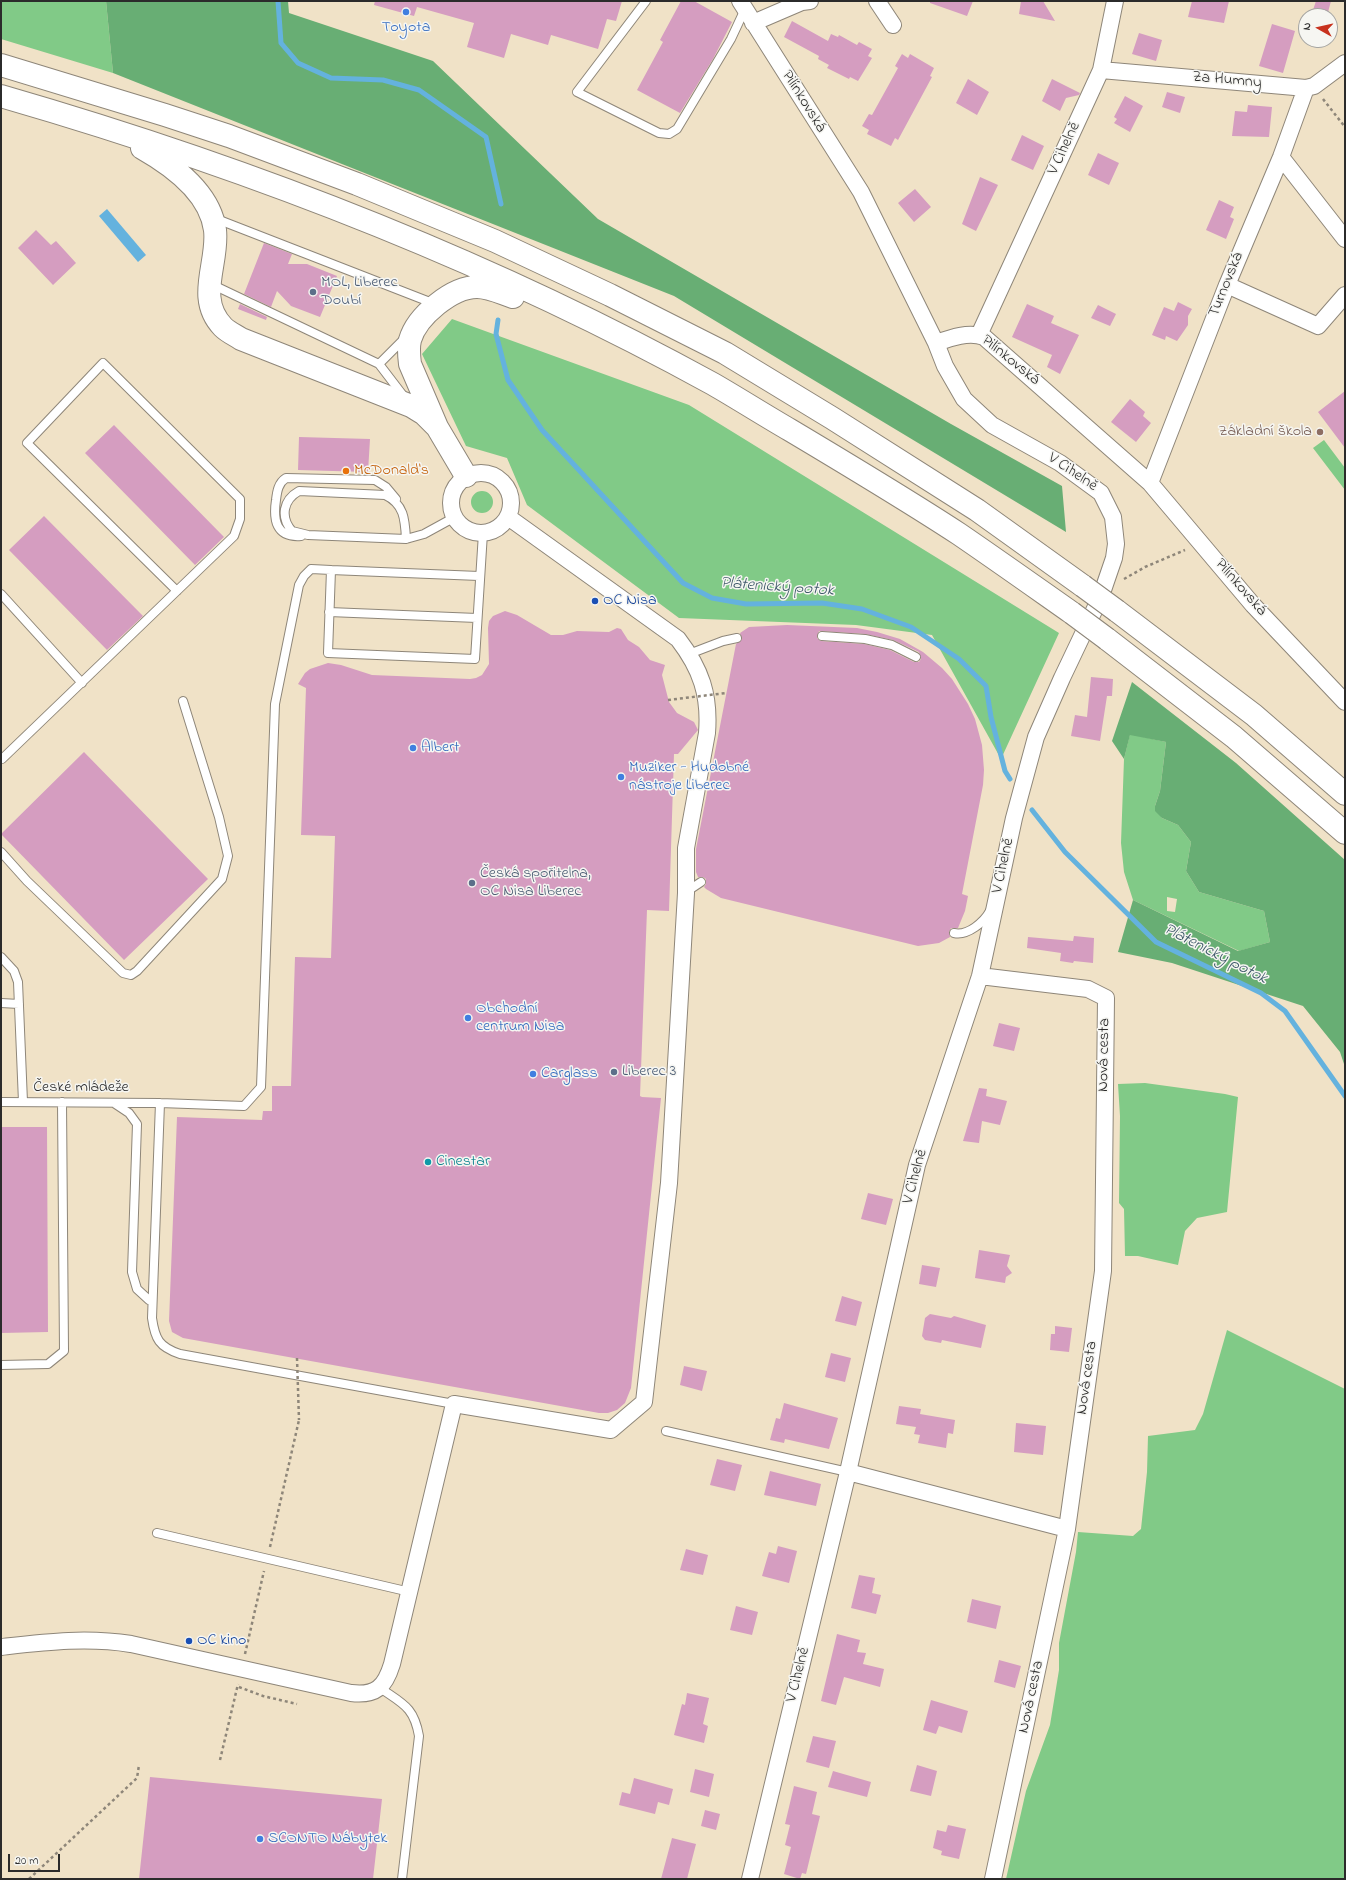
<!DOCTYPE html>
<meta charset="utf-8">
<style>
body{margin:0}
#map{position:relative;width:1346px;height:1880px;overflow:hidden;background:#f0e2c7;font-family:"Indie Flower",sans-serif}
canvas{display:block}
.frame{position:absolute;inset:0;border:2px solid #2b2b2b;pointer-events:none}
.north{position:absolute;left:1298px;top:8px;width:40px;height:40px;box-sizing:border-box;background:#f6f6f2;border:1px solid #a5a5a2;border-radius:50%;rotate:278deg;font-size:11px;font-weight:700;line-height:16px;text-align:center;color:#2b2b2b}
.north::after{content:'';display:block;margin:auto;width:14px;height:18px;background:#c8321e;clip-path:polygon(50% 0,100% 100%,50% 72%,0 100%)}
.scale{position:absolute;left:8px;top:1854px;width:52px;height:18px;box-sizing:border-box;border:2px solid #2b2b2b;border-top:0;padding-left:5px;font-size:12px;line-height:14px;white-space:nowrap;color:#2b2b2b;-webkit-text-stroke:3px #f6f6f2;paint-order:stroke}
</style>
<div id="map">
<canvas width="1346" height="1880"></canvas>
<div class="frame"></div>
<div class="north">N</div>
<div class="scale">20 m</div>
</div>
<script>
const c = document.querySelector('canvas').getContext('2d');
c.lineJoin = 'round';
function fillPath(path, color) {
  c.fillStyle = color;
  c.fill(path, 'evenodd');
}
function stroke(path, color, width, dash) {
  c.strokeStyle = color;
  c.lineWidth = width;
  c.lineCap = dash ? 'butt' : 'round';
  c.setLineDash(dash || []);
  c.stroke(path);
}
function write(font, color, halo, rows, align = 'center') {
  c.font = font + ' "Indie Flower",sans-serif';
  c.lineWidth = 3;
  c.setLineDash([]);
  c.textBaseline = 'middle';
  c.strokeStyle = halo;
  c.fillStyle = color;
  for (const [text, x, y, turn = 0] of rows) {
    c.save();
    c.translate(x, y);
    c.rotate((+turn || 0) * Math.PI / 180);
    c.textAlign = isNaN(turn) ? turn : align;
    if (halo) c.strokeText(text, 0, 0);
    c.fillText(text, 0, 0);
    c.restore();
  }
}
const green = new Path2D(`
 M1,1H106L113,73L1,39Z
 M452,319L689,405L1059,633L1001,759L932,635L856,625L679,618L527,505L507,458L466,446L422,354Z
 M1324,440L1345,468V490L1313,448Z
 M471 502a11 11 0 1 1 22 0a11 11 0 1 1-22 0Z
 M1130,734L1166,742L1160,791L1155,806L1162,818L1178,825L1191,842L1186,871L1199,892L1264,911L1270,942L1239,951L1133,900L1124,872L1121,843L1124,759ZM1167,897L1177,899L1175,912L1167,911Z
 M1145,1083L1225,1094L1238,1097L1227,1212L1197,1218L1185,1231L1178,1265L1138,1256H1125L1124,1209L1119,1203L1120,1116L1118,1084Z
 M1227,1330L1345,1389V1879H1006L1026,1791L1050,1725L1059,1670V1643L1076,1552L1078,1532L1133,1536L1141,1529L1147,1472L1148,1436L1195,1430L1203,1414Z`);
const forest = new Path2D(`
 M106,1H288L289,13L433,61L598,219L951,424L1062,486L1066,532L674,296L113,73Z
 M1132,682L1236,763L1345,860V1067L1340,1052L1303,1006L1172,963L1118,952L1133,900L1238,951L1270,942L1264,911L1199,892L1186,871L1191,842L1178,825L1162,818L1155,811V806L1160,791L1166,742L1130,735L1124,759L1112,741Z`);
const water = new Path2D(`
 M107,209L146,255L138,262L99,216Z`);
const stream = new Path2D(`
 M278,1L281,43L298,63L331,78L383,80L419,90L486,137L501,204
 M498,320L496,334L508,380L542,430L683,583L712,598L746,604L822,603L862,609L911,627L959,659L986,686L991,717L1005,771L1010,779
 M1032,810L1065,852L1156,942L1261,993L1285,1011L1345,1096`);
const building = new Path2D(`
 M375,1H622L616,21L607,19L598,49L551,35L548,45L511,34L504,58L467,47L474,23L417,7L414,16L374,5Z
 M681,1H694L732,22L713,59L680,113L637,90L663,42L660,40Z
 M930,1H973L967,16L930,3Z
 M1021,1H1043L1055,21L1019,14Z
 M1192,1H1229L1224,23L1188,17Z
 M1316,1H1331L1327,16H1311Z
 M792,21L828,41L831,34L838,37L839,35L857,45L859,42L872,49L868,56L872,58L858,81L850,77L849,79L827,68L829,65L818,59L819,56L784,37Z
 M1272,24L1295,31L1283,73L1259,66Z
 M1139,33L1162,40L1156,61L1132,54Z
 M902,54L908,58L910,54L934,68L930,76L932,77L898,140L895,138L891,146L867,134L869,130L862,126L869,114L872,115L898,68L895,66Z
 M968,79L989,92L977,115L956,103Z
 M1052,79L1080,93L1079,95L1066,98L1060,111L1042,101Z
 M1167,92L1185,97L1180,113L1162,107Z
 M1125,96L1143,106L1130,132L1114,123L1117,119L1114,117Z
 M1248,105L1272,107L1269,137L1232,136L1235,111L1247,112Z
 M1022,135L1044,146L1033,170L1011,160Z
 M1098,153L1119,163L1109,185L1088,175Z
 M980,177L998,185L976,231L962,224Z
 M915,189L931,207L914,222L898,203Z
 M1219,200L1234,207L1230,217L1234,219L1226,239L1206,230Z
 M36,230L51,245L56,241L76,263L53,285L18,248Z
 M264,243L292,254L288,264H307L337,276L320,317L291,306L277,291L271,307L244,294Z
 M1178,302L1192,309L1188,316V325L1177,341L1166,336L1165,340L1152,335L1164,307L1174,311Z
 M240,304L267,317L266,320L238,309Z
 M1027,304L1054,316L1051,323L1079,335L1060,374L1047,367L1052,355L1012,337Z
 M1098,305L1116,314L1110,326L1091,318Z
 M1345,391V448L1318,412Z
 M1130,399L1145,412L1143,416L1151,423L1136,442L1111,422Z
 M114,425L224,537L195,565L85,453Z
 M299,437L370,439L368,472L298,470Z
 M44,516L143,616L107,650L9,550Z
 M505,611L517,615L551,635H563L577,631L609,632L617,628L621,629L628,640L639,647L650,660L665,665L662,675L669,702L677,713L694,722L698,730L678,754H674L669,911L647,910L640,1096L642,1097L661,1098L631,1388L625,1403L617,1410L608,1413H599L183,1338L172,1332L169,1321L177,1117L262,1120L263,1111H272V1086H291L295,957L331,958L335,836L301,835L306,688L298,684L305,673L310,669L328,663L341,665L372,675L470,679L476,678L482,675L489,664L488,628L489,621L493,616Z
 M787,625L857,628L877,632L900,639L923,652L942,668L952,679L968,704L975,719L982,745L984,770L983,785L962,894L968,896L965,911L958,928H951L949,932L950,937L939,943L918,946L721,898L706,889L704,887L706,884V879L703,877H698L696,872V849L736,644L742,639L740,633L749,627ZM819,631L865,634L893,640L919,652L921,659L919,662H914L890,650L864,644L821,641L817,638Z
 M1091,677L1113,679L1112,696H1107L1100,741L1071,736L1075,715L1087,717Z
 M84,752L208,879L124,960L1,834Z
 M1074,936L1094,938L1093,963L1074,961L1073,963L1060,961L1061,953L1027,948L1028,937L1073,941Z
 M999,1023L1020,1028L1014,1051L993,1046Z
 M979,1088L987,1089L986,1096L1007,1101L1000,1125L982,1121L979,1143L963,1141Z
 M1,1127H47L48,1332L1,1333Z
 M868,1193L893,1199L886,1225L861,1219Z
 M979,1250L1010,1255L1007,1266L1012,1273L1006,1277L1005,1283L975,1278Z
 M922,1265L940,1268L936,1287L919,1284Z
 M842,1296L862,1302L856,1326L835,1321Z
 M930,1314L951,1318L954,1316L986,1325L981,1348L942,1340L941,1343L925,1340L922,1336L925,1318Z
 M1055,1326L1072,1328L1069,1352L1050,1350L1051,1334H1055Z
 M831,1353L851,1358L845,1382L825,1377Z
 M684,1366L707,1371L702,1391L680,1385Z
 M784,1403L838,1418L829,1449L785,1439L784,1443L770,1440L776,1418L780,1419Z
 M899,1406L921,1409L920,1414L955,1420L953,1434L948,1433L946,1448L918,1443L920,1435L914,1434L916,1427L896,1424Z
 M1016,1423L1046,1426L1043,1455L1014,1452Z
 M717,1459L742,1465L735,1491L710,1485Z
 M770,1471L821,1484L816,1506L764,1495Z
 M778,1546L797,1551L789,1583L762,1576L769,1552L776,1554Z
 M686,1549L708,1555L703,1575L680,1570Z
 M859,1575L875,1578L872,1593L881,1595L876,1614L851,1608Z
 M972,1599L1001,1606L996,1629L967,1622Z
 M736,1606L758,1612L752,1635L730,1630Z
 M837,1634L860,1640L857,1652L866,1653L863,1664L884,1669L880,1687L844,1677L836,1705L821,1701Z
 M999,1660L1021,1666L1015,1688L994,1682Z
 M687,1693L709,1698L703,1724L708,1726L704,1743L674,1735L682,1704L685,1705Z
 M931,1700L968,1711L962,1733L939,1726L936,1734L923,1730Z
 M813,1736L836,1741L829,1768L806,1762Z
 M917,1765L937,1771L931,1796L910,1791Z
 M695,1769L714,1774L709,1797L690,1792Z
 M833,1771L871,1782L867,1797L828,1787Z
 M150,1777L382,1799L373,1879H139Z
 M634,1778L673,1789L669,1805L658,1802L655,1814L619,1805L622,1792L630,1794Z
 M794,1786L817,1792L812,1814L820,1816L806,1874L802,1873L800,1879L784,1874L791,1847L785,1845L790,1825L785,1824Z
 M705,1810L720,1814L716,1830L701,1826Z
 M948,1825L966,1829L959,1859L941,1855L942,1851L933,1848L937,1830L946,1832Z
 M672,1838L696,1844L687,1879H661Z`);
const path = new Path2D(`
 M1323,99L1345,127
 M1124,579L1145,567L1185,550
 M270,1547L299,1420
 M245,1654L264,1571
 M239,1687L263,1696L297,1704
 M220,1760L238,1684
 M29,1879L137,1778L139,1765`);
const service = new Path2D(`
 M646,1L577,92L659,133L669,134L677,129L731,39L745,9
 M214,218L435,304
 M211,284L379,364L405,338
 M379,364L405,398
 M299,491L385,495C404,504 405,519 406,539L308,535L292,531C280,517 283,500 299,491Z
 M301,536C276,538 273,520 276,500C277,492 278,483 286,478L375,480L386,487L396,499
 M406,539L424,534L455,517
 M479,576L331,570L328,653L475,659L483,533
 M1,594L82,683
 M329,612L477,618
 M822,636L865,639L892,645L916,657
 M689,654L723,641L737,638
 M2,759L234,536L240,519V499L103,363L27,443L177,591
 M1,852L27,881L123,973L131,975L137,971L222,879L228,856L219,817L183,701
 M686,892L701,882
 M954,933C968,936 984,922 990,911
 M1,957L14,971L18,982L23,1102
 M1,1003L19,1004
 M1,1102L160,1103L244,1106L261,1087L275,704L299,585L304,576L311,569L331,570
 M114,1103L129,1113L137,1124L132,1272L137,1289L149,1300
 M160,1103L152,1318C155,1339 159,1347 180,1354L454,1404
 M1,1365L48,1364L64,1351L62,1102
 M666,1431L848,1472
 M157,1533L410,1592
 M380,1688C403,1704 414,1707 419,1736L402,1879`);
const minor = new Path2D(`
 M740,1L861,192L936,343L945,366L964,399L992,425L1060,463L1101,493L1113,517L1116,544L1114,558L1101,596L1062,678L1036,737L1014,818L980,976L917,1165L848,1472L750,1879
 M877,1L893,25
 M753,23L802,2L810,1
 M1101,70L1306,88L1314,86L1345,63
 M1281,157L1345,239
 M1227,285L1318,326L1345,295
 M979,335L1101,70L1115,1
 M936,343C950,338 969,331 984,337L1150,483L1253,605L1345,702
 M451 503a30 30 0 1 1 60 0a30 30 0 1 1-60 0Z
 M1150,483L1227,285L1281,157L1306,88
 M980,976L1088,989L1106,998L1103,1271L1067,1529L993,1879
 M848,1472L1067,1529
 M1,1647C46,1642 86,1637 131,1644L351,1693C376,1696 385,1687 392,1664L454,1404L611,1430L644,1402L669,1183L686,893V848L707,733C710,695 701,669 678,639L508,517`);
const trunk = new Path2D(`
 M1,65L165,115L229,136L357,184L495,241L610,295L725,353L832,418L977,510L1083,586
 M1,96C247,167 488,260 713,384C739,399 764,415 790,430C847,464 904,498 959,534C997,560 1035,587 1072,613
 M142,148C172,165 210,192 215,230C219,263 195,298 223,327C228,332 235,335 241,339L411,406L424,414L437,427
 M466,476L437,427L410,364C409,356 408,348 410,340C417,316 452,287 477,287C489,287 501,293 513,297
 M1117,611L1254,715L1345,794
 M1107,639L1234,737L1345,833`);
const pathBridge = new Path2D(`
 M668,700L726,693
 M297,1358L299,1420`);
const trunkBridge = new Path2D(`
 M1083,586L1117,611
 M1072,613L1107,639`);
const markers = [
 [406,12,4,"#3f7fe0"],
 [313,292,4,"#5c6f8a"],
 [1320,432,4,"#8d6e63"],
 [346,471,4,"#e8710a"],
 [595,601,4,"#1a4fb4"],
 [413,748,4,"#3f7fe0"],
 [621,777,4,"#3f7fe0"],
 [472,883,4,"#5c6f8a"],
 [468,1018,4,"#3f7fe0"],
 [614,1072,4,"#5c6f8a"],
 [533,1074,4,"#3f7fe0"],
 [428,1162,4,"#0f9aa8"],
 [189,1641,4,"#1a4fb4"],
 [260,1839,4,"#3f7fe0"]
];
const shopNames = [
 ["Toyota",406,28,"center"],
 ["Albert",421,748],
 ["Muziker - Hudobné",629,768],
 ["nástroje Liberec",629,786],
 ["Obchodní",476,1009],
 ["centrum Nisa",476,1027],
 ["Carglass",541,1074],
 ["SCONTO Nábytek",268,1839]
];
const streetNames = [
 ["Za Humny",1227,81,5],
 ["Pilínkovská",803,102,58],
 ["V Cihelně",1065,149,-65],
 ["Turnovská",1227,285,-68],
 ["Pilínkovská",1010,361,39],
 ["V Cihelně",1072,473,34],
 ["Pilínkovská",1240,588,49],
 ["V Cihelně",1004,866,-78],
 ["Nová cesta",1105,1055,-89],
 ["České mládeže",81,1088],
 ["V Cihelně",916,1177,-75],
 ["Nová cesta",1088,1378,-82],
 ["V Cihelně",799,1675,-76],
 ["Nová cesta",1032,1697,-78]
];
const serviceNames = [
 ["MOL, Liberec",321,283],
 ["Doubí",321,301],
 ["Česká spořitelna,",480,874],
 ["OC Nisa Liberec",480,892],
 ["Liberec 3",622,1072]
];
const educationNames = [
 ["Základní škola",1312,432]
];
const foodNames = [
 ["McDonald's",354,471]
];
const transitNames = [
 ["OC Nisa",603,601],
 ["OC kino",197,1641]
];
const cultureNames = [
 ["Cinestar",436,1162]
];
const waterNames = [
 ["Plátenický potok",777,588,4],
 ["Plátenický potok",1215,955,27]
];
fillPath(green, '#81ca87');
fillPath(forest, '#68ae74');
fillPath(water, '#64b2de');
stroke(stream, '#64b2de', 5);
fillPath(building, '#d59dc0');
stroke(service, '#8e8679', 10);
stroke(minor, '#8e8679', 18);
stroke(trunk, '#8e8679', 24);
stroke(path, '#8e8679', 2.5, [3, 3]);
stroke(service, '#fff', 8);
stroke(minor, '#fff', 16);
stroke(trunk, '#fff', 22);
stroke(trunkBridge, '#8e8679', 24, []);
stroke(pathBridge, '#8e8679', 2.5, [3, 3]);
stroke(trunkBridge, '#fff', 22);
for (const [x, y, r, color] of markers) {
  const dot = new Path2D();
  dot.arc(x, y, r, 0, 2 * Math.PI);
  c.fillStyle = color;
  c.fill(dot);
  stroke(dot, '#f6f6f2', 1.5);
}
write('16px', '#366cbe', '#f6f6f2', shopNames, 'left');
write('16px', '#2b2b2b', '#f6f6f2', streetNames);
write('16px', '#4e5e75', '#f6f6f2', serviceNames, 'left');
write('16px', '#785e54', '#f6f6f2', educationNames, 'right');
write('16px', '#c56008', '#f6f6f2', foodNames, 'left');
write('16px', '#164399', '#f6f6f2', transitNames, 'left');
write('16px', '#0d838f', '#f6f6f2', cultureNames, 'left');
write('italic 17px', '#3f5a6a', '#f6f6f2', waterNames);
</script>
